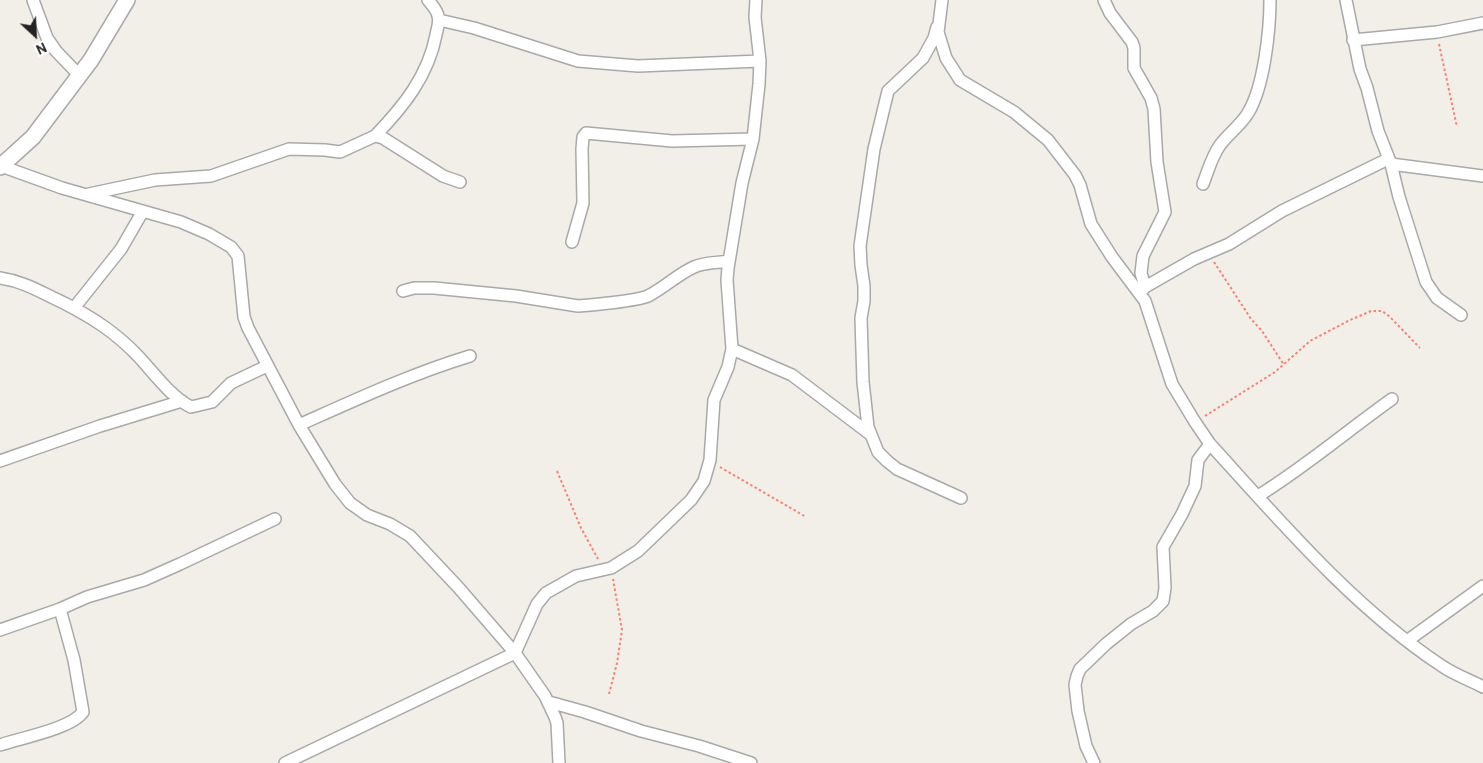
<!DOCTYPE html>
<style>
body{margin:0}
#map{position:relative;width:1483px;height:763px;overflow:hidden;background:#f2efe9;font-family:Cabin,sans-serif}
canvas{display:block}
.north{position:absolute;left:10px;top:10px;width:50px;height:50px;-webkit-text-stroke:4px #fff;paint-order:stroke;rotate:155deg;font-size:14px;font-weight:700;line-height:20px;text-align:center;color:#222}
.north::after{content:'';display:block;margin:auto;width:18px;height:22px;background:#222;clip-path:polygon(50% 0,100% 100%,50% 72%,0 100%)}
</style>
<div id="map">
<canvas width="1483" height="763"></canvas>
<div class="north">N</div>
</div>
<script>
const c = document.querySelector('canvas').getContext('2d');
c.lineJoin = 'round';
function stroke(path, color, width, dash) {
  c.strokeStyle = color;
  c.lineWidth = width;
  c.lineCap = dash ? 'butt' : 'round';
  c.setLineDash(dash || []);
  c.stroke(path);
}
const path = new Path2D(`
 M1439,44L1457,127
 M1214,262L1251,319L1262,331L1284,365
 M1205,416L1275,372L1310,341L1348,321L1371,311H1382L1389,316L1420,348
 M720,467L806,517
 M557,471L581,528L598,559
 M609,694L617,663L622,630L613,579`);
const minor = new Path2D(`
 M33,0L47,38L56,51L79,75
 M942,0L938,32L946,58L960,80L1014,112L1048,140L1075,175L1080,185L1091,224L1112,257L1145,301L1172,384L1195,422L1210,444C1281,522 1354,608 1442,666C1455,675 1470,680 1483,687
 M1104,0L1110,13L1132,42L1134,48V68L1151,98L1154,109L1157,162L1165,212L1143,256L1141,273L1145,287
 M1346,0L1360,69L1367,88L1378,131L1391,164L1399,197L1426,282L1437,298L1461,315
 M439,20L474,28L578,61L638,66L760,61
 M937,27L934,38L923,58L888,91L874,149L860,246L861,265L864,286V301L861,318L863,382L868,427L878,452L887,461L897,469L961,498
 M1353,40L1437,32L1483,23
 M375,136C404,106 428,76 436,35C437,29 440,22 438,16C437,10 432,5 428,0
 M1391,164L1483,176
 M1,166L62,188L181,222L209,234L231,247L238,256L244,317L248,328L299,425L335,484L350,503L367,515L390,524L410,536L458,587L515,653L545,696L555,717L557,723L559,763
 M1203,184C1208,171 1212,156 1220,145C1229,133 1241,125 1248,113C1264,87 1270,30 1270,0
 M89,194L155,180L211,176L289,149L325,150L340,152L375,136L383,138L443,176L460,182
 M572,242L583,203L582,149L583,137L586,133L672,141L753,139
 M0,278C26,282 40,292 64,303C93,318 115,332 138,356C153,372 171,397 191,407L212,402L231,383L267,366
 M403,291L414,288H434L516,296L578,306C592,305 636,301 648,296C664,288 678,274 694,267C705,262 718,263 729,261
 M1141,291L1145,287L1194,259L1229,244L1282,211L1388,159
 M74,308L121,249L143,211
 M732,349L792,375L870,434
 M299,425C355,400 411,374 470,356
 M0,461L100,426L182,401
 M1258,496C1305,467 1347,431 1392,399
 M0,630L60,609L87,597L144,580L180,564L275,519
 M1407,641L1483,586
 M549,702L585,712L641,731L699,746L751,763
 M0,745C20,738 71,729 83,712L74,660L60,609
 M285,763L515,653L537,604L546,593L576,576L611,568L638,551L691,500L704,481L710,460L714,400L728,367L732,349L727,280L728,268L742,183L753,139L759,84L760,61L755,17L756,0
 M1094,763L1086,746L1078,711L1075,685L1077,676L1080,669L1106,644L1131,624L1153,611L1163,601L1165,588L1163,547L1182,514L1195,486L1198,460L1210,444`);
const tertiary = new Path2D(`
 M0,167L33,137L91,60L127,0`);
stroke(minor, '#a9a9a9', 14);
stroke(tertiary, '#a9a9a9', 18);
stroke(path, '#fa8072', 2, [2.5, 2.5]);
stroke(minor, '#fff', 11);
stroke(tertiary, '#fff', 15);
</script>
